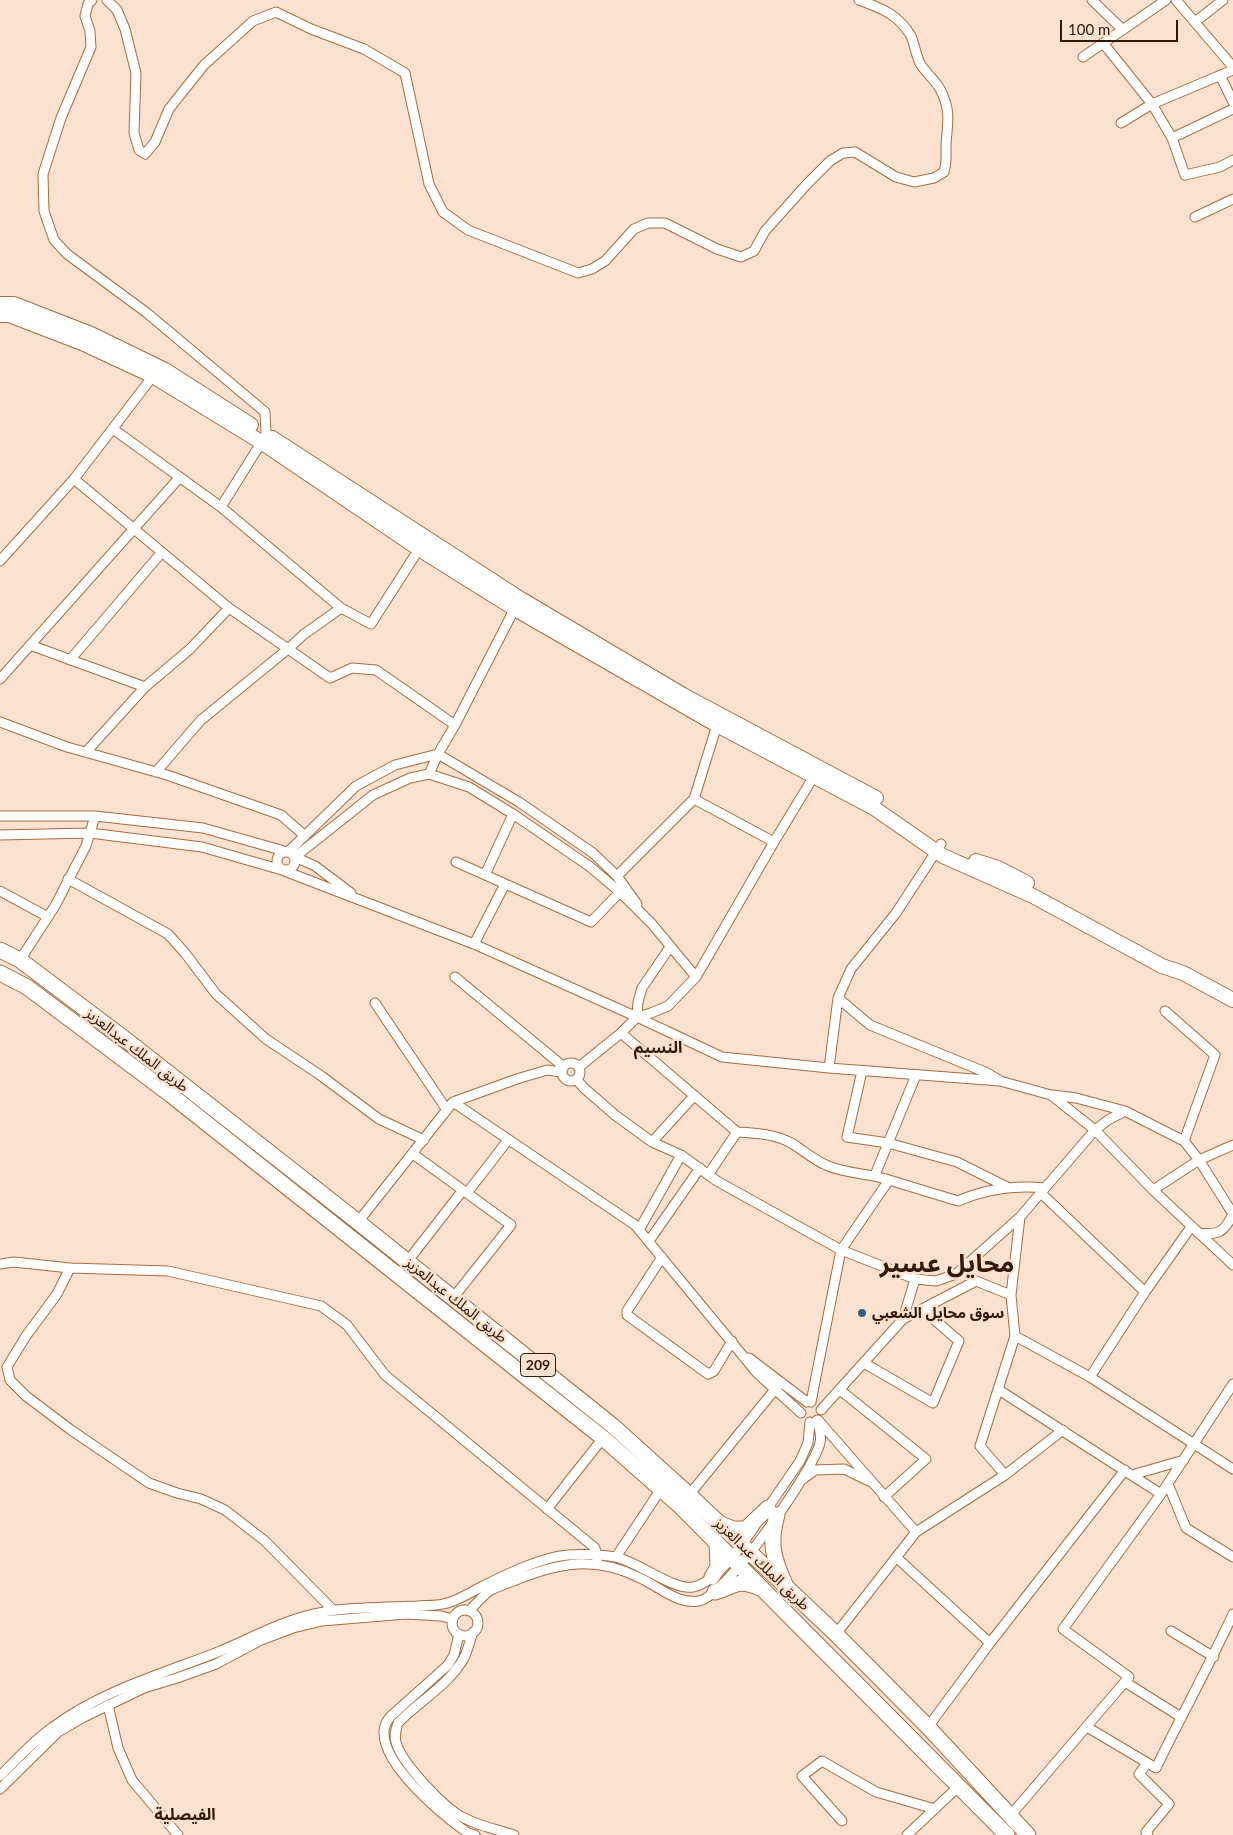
<!DOCTYPE html>
<meta charset="utf-8">
<style>
body{margin:0}
#map{position:relative;width:1233px;height:1835px;overflow:hidden;background:#fbe1cf;font-family:Lato,sans-serif}
canvas{display:block}
.scale{position:absolute;left:1060px;top:20px;width:118px;height:22px;box-sizing:border-box;border:2px solid #301906;border-top:0;padding-left:6px;font-size:15px;line-height:18px;white-space:nowrap;color:#301906;-webkit-text-stroke:4px #fbe1cf;paint-order:stroke}
</style>
<div id="map">
<canvas width="1233" height="1835"></canvas>
<div class="scale">100 m</div>
</div>
<script>
const c = document.querySelector('canvas').getContext('2d');
c.lineJoin = 'round';
function stroke(path, color, width, dash) {
  c.strokeStyle = color;
  c.lineWidth = width;
  c.lineCap = dash ? 'butt' : 'round';
  c.setLineDash(dash || []);
  c.stroke(path);
}
function write(font, color, halo, rows, align = 'center') {
  c.font = font + ' Lato,"Noto Sans Arabic",sans-serif';
  c.lineWidth = 5;
  c.setLineDash([]);
  c.textBaseline = 'middle';
  c.strokeStyle = halo;
  c.fillStyle = color;
  for (const [text, x, y, turn = 0] of rows) {
    c.save();
    c.translate(x, y);
    c.rotate((+turn || 0) * Math.PI / 180);
    c.textAlign = isNaN(turn) ? turn : align;
    if (halo) c.strokeText(text, 0, 0);
    c.fillText(text, 0, 0);
    c.restore();
  }
}
const street = new Path2D(`
 M92,0L88,4L85,16L90,31L91,47L61,118L43,174L44,211L54,240L67,254L147,313L265,412L266,435L221,507
 M107,0L117,10L125,29L136,73L134,133L139,150L145,154L155,142L169,109L204,65L253,21L276,12L311,29L364,49L405,73L429,184L443,212L468,230L578,273L592,269L605,261L634,229L648,223H665L717,249L741,257L754,251L765,231L807,184L830,161L843,153L855,152L896,177L914,182L934,178L944,172C947,162 946,155 946,146C947,123 952,112 940,89C935,80 927,74 921,65C916,57 915,45 911,36C898,14 881,8 859,0
 M1092,0L1123,30
 M1176,0L1233,67
 M1195,22L1223,0
 M1103,43L1152,104L1172,138L1185,175L1220,167L1233,160
 M1083,57L1166,0
 M1220,75L1233,102
 M1121,123L1152,104L1233,70
 M1172,138L1233,109
 M1195,217L1233,199
 M113,429L221,507L341,608L371,624L419,549
 M74,479L229,608L330,678L352,668L376,670L455,725
 M0,561L74,479L153,376
 M516,606L455,725L438,754L519,802L593,853L617,876L637,904
 M30,645L145,687
 M70,660L162,552
 M0,679L180,477
 M0,722L67,747L167,775L281,815L305,836
 M86,752L145,687L190,649L229,608
 M156,772L201,720L288,649L303,635L341,608
 M429,774L438,754
 M694,799L717,725
 M0,816H95L203,828L288,852L356,786L395,765L438,754
 M0,835L90,833L202,847L282,870L474,944L637,1017L722,1057L829,1068L1000,1081L1051,1095L1095,1130L1153,1190L1233,1265
 M277 861a9 9 0 1 1 18 0a9 9 0 1 1-18 0Z
 M456,862L591,922L620,892
 M485,875L513,814
 M617,876L694,799L774,842
 M68,879L168,934L185,953L216,994L266,1039L320,1075L379,1119L424,1140
 M0,891L48,917
 M351,893L315,866L295,857L373,795L410,778L429,774L469,787L513,814L589,866L620,892L652,924L696,977
 M474,944L505,884
 M20,960L55,906L86,846L95,816
 M455,977L564,1067
 M838,998L870,1025L985,1072L999,1080
 M375,1003L447,1110
 M1165,1011L1215,1055L1184,1141
 M637,1017L638,1002L642,988L670,947
 M621,1033L737,1132L708,1175
 M562 1072a9 9 0 1 1 18 0a9 9 0 1 1-18 0Z
 M579,1067L621,1033L637,1017L651,1013L668,1006L696,977L774,842L814,776
 M829,1068L838,998L851,969L896,913L941,844
 M862,1071L847,1137L888,1143L957,1162L1009,1188
 M576,1079L584,1088L615,1115L652,1142L681,1155L717,1181L841,1250L915,1279L936,1281L956,1274L1020,1217L1011,1295L1015,1336L1090,1377L1233,1469
 M1053,1095L1076,1098L1125,1111L1184,1141L1199,1160L1153,1190
 M453,1102L635,1225L757,1373L801,1413
 M737,1132C756,1133 776,1134 793,1144C804,1151 814,1160 826,1165C845,1174 869,1173 889,1180
 M652,1142L694,1096
 M1233,1145L1199,1160L1233,1214
 M413,1154L511,1225L453,1298
 M875,1175L916,1075
 M467,1193L508,1140
 M1041,1193L1145,1292
 M1020,1217L1095,1130L1108,1120L1125,1111
 M358,1222L453,1102L517,1079L547,1070L562,1072
 M639,1230L681,1155
 M1198,1233C1218,1235 1224,1233 1233,1214
 M649,1241L700,1168
 M662,1257L627,1311V1315L708,1374L714,1371L732,1341
 M407,1262L463,1190
 M0,1264L14,1262L70,1268L168,1271L321,1306L347,1325L385,1375L595,1548L598,1565
 M70,1268L57,1294L26,1336L7,1367L10,1380L26,1396L71,1430L149,1483L177,1493L201,1499L225,1510L265,1541L333,1610
 M903,1319L976,1281L1011,1295
 M749,1358L807,1402
 M864,1363L933,1403L959,1341L922,1309
 M1090,1377L1145,1292L1191,1227
 M840,1390L926,1459L884,1497
 M999,1390L1161,1494
 M811,1402L841,1250L889,1180L958,1201C986,1189 1015,1185 1045,1188
 M821,1410L903,1319L915,1279
 M818,1420L916,1532
 M1005,1475L980,1446L1015,1336
 M1132,1475L1184,1460
 M803,1479L815,1470L844,1469L869,1481
 M1168,1484L1186,1528L1233,1557
 M689,1495L781,1382
 M547,1509L603,1438
 M765,1512L800,1461L808,1443L810,1422
 M616,1557L661,1489
 M896,1557L990,1643
 M452 1623a13 13 0 1 1 26 0a13 13 0 1 1-26 0Z
 M469,1611C476,1604 483,1595 491,1590C499,1586 508,1583 516,1580C560,1562 596,1556 640,1578C658,1586 678,1605 699,1601C727,1595 813,1471 820,1443C822,1435 819,1428 817,1420
 M1171,1631L1214,1657
 M473,1632C470,1640 468,1650 464,1658C449,1685 419,1701 398,1723C396,1729 394,1735 396,1742C401,1762 439,1802 457,1814C474,1825 496,1829 514,1835
 M459,1634L454,1655L448,1665L392,1715C387,1720 384,1725 384,1732C383,1766 442,1815 468,1833L475,1835
 M836,1634L916,1532L1005,1475L1063,1430
 M1125,1682L1181,1717
 M108,1705L118,1748L132,1780L178,1835
 M928,1727L990,1643L1125,1470
 M1087,1727L1156,1768C1181,1716 1209,1666 1233,1614
 M1147,1763L1139,1774L1169,1804L1146,1832L1148,1835
 M0,1776C17,1759 33,1741 53,1727C101,1691 162,1674 218,1652C259,1635 291,1615 337,1610C363,1607 391,1607 417,1606C425,1605 435,1606 443,1604C456,1602 469,1593 481,1587C505,1575 541,1557 568,1555C584,1554 600,1554 615,1557C637,1561 674,1591 693,1587C717,1582 741,1546 755,1526
 M0,1789L58,1732L82,1718L144,1688L177,1678L216,1664L261,1640L293,1628L322,1621L406,1614L441,1616L453,1619
 M1010,1816L1129,1677L1063,1629L1161,1494L1233,1384
 M842,1821L802,1776L822,1761L876,1792L935,1809
 M907,1835L960,1785`);
const secondary = new Path2D(`
 M0,304H14L91,334L165,370L251,425
 M0,315H9L82,343L153,376L261,442L419,549L515,609L717,725L874,808L943,856L1033,896L1162,966L1183,973L1233,1000
 M272,438L519,598L683,695L876,798
 M976,861L998,868L1027,883`);
const primary = new Path2D(`
 M0,950L20,960L125,1039L358,1222L613,1426L685,1491L836,1634L928,1727L1028,1835
 M0,973L27,987L171,1095L603,1438L679,1505L1007,1835
 M777,1515C769,1543 773,1558 785,1584
 M721,1524L733,1529H746L768,1508
 M712,1577L718,1567L717,1543
 M715,1592C736,1586 736,1578 760,1588`);
const markers = [
 [862,1313,5,"#30617f"]
];
const shields = [
 [538,1365,35]
];
const shieldNames = [
 ["209",538,1365]
];
const streetNames = [
 ["طريق الملك عبدالعزيز",137,1050,38],
 ["طريق الملك عبدالعزيز",456,1300,39],
 ["طريق الملك عبدالعزيز",762,1564,44]
];
const poiNames = [
 ["سوق محايل الشعبي",872,1313]
];
const neighbourhoodNames = [
 ["النسيم",658,1048],
 ["الفيصلية",185,1815]
];
const townNames = [
 ["محايل عسير",947,1264]
];
stroke(street, '#a66d40', 11);
stroke(secondary, '#a66d40', 16);
stroke(primary, '#a66d40', 17);
stroke(street, '#fff', 9);
stroke(secondary, '#fff', 14);
stroke(primary, '#fff', 15);
for (const [x, y, r, color] of markers) {
  const dot = new Path2D();
  dot.arc(x, y, r, 0, 2 * Math.PI);
  c.fillStyle = color;
  c.fill(dot);
  stroke(dot, '#fbe1cf', 2);
}
for (const [x, y, w] of shields) {
  const box = new Path2D();
  box.roundRect(x - w / 2, y - 11.5, w, 23, 4);
  c.fillStyle = '#fbe1cf';
  c.fill(box);
  stroke(box, '#301906', 1);
}
write('bold 14px', '#301906', null, shieldNames);
write('15px', '#301906', '#fbe1cf', streetNames);
write('bold 15px', '#301906', '#fbe1cf', poiNames, 'left');
write('bold 16px', '#301906', '#fbe1cf', neighbourhoodNames);
write('bold 25px', '#301906', '#fbe1cf', townNames);
</script>
